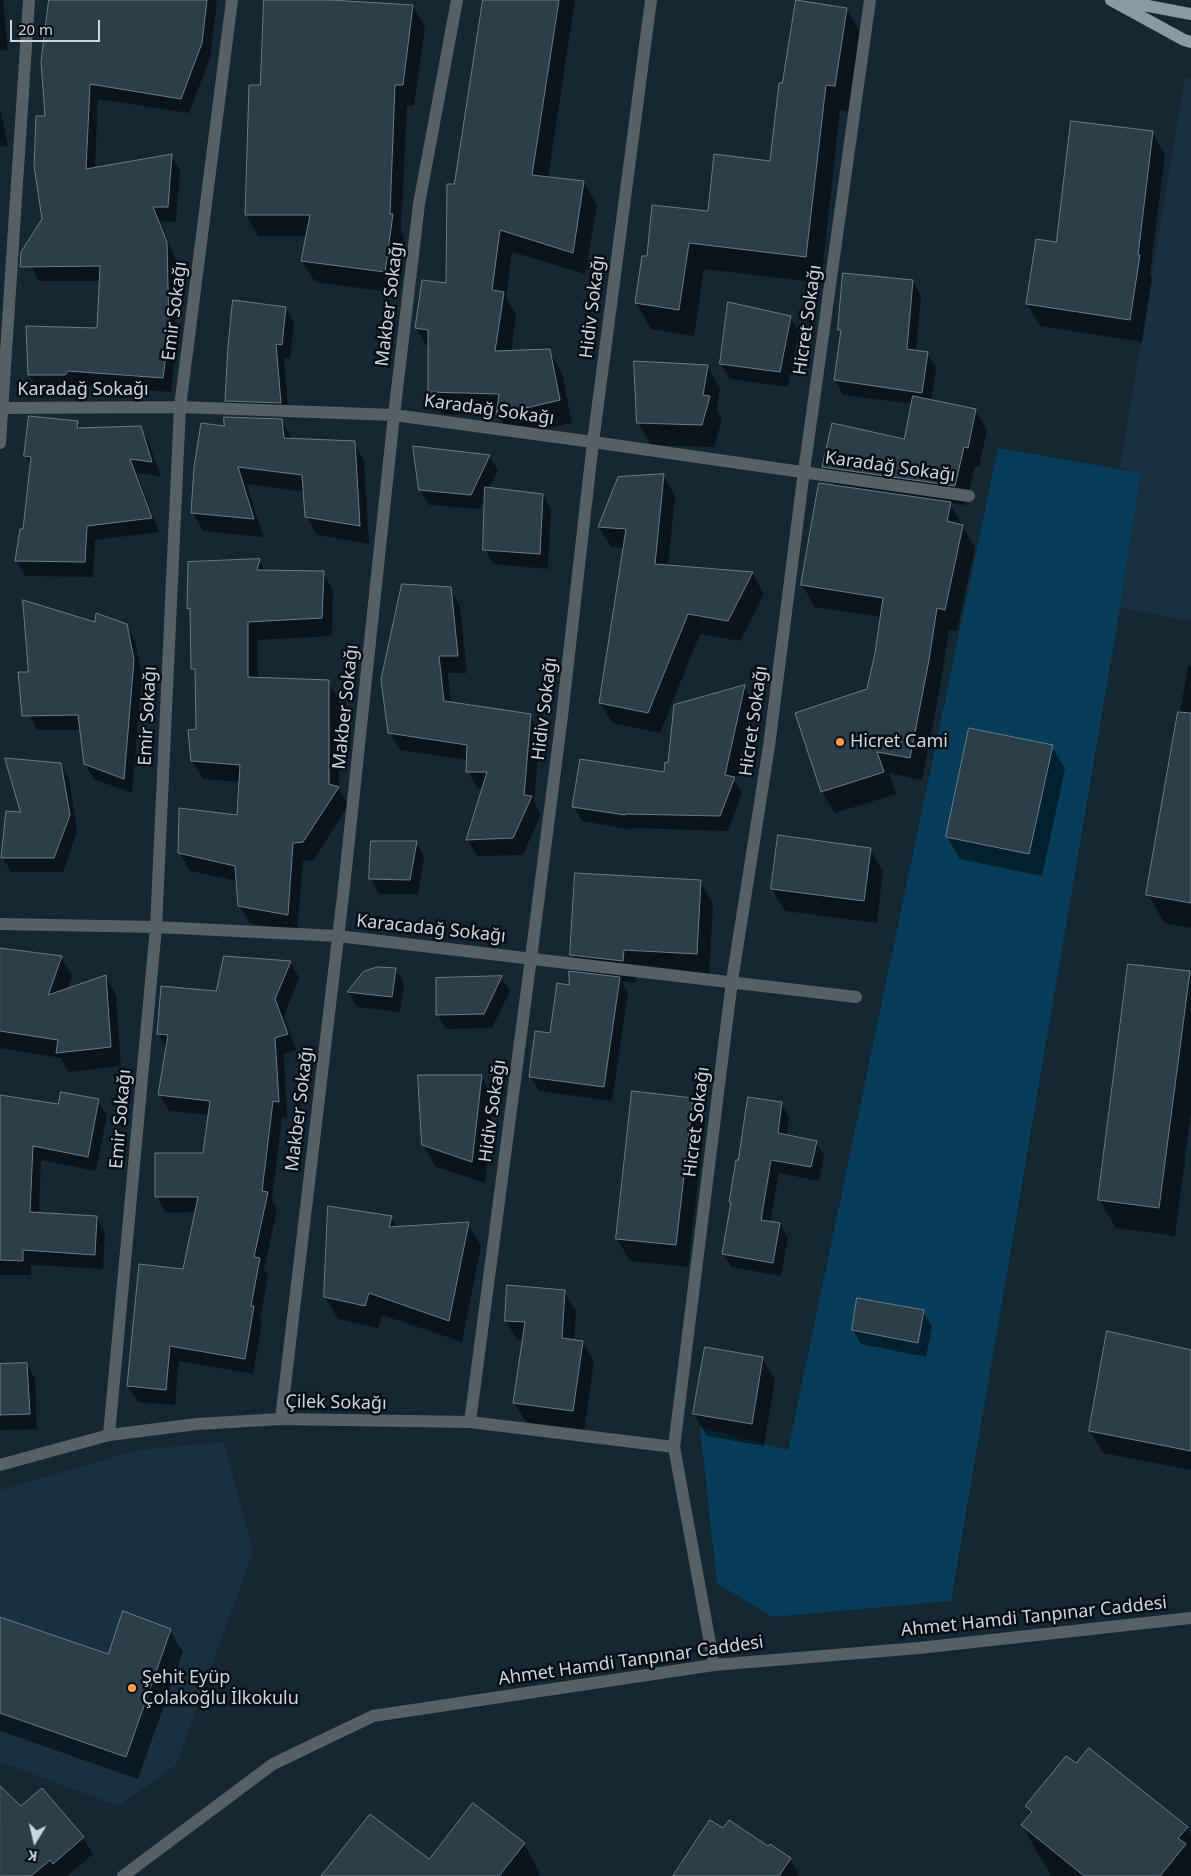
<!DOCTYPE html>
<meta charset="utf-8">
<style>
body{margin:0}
#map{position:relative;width:1191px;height:1876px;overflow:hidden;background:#152732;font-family:"Noto Sans",sans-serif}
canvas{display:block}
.north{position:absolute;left:10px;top:1816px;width:50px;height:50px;-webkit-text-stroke:4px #070f14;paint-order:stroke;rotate:189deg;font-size:14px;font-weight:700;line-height:20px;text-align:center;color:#cbd6dd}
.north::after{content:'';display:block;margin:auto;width:18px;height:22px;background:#cbd6dd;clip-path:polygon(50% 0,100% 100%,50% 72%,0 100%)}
.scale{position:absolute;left:10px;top:20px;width:90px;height:22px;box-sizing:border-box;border:2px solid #cbd6dd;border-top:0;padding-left:6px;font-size:15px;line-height:18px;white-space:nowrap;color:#cbd6dd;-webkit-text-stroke:4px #070f14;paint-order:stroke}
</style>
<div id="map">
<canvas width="1191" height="1876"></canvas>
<div class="north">K</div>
<div class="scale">20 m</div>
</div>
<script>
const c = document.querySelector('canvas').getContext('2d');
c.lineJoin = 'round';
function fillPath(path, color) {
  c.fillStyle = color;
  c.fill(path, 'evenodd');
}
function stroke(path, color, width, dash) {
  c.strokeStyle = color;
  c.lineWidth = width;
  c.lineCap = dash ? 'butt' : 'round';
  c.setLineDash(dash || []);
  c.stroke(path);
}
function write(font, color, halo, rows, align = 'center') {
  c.font = font + ' "Noto Sans",sans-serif';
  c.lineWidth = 5;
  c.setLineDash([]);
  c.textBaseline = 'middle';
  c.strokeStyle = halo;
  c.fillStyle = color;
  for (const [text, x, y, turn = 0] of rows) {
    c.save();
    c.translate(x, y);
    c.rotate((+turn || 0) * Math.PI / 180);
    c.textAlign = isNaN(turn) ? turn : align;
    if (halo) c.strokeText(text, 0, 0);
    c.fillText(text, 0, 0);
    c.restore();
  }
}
const built = new Path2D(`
 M1185,78L1191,79V621L1120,608L1141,473L1120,468Z
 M224,1442L253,1552L176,1765L119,1806L0,1762V1490L139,1450Z`);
const green = new Path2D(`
 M998,448L1141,473L1120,608L951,1601L772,1617L717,1583L700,1427L788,1450Z`);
const shadow = new Path2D(`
 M0,0H3L8,51L0,49Z
 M50,0H215L217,3L210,58L189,113L98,99L95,169L171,156L180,170L176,222L160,221L175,258L176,348L171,392L76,385L74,390H38L30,375L27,327L99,330L100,281H39L31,266L44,219Z
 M265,0H338L339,2L413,6L425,27L414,106H407L401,232L404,237L397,293L315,282L302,261L307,236H258L246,215L261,86Z
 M484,0H575L548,178L584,183L597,205L585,274L512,252L506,298L516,315L511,352L549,351L562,373L572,423L510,436L498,415L442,414L430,391L429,350L416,328L447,285L456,186Z
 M847,9L862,35L850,112L840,110L821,283L704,269L694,336L651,329L636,303L648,258L709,213L771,162L783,84Z
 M0,107V108L8,146L0,147Z
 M1152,132L1165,155L1150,274L1152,279L1142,342L1040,326L1027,304L1057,243Z
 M913,281L921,296L916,351L927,353L936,368L931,401L975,410L987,430L979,467L975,466L966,505L950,503L975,548L957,631L949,630L941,682L922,780L889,773L896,794L835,813L822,792L797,714L868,690L876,654L881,617L815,607L802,585L835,486L824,467L905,441L913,404L843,395L835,380L841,333L839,329Z
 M286,308L294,323L290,359L284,358L289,417L235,415L226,400Z
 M790,317L799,332L788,387L730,379L721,364Z
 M708,367L720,389L717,410L722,420L714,447L651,445L638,422Z
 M281,420L292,438L354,442L364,461L369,544L317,535L307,517L305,492L247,484L263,537L203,531L193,513Z
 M77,422L81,429L140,427L149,442L160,476L137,473L159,532L95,540L93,577L25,576L17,561L21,531L24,530L31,466L25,456Z
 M489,456L498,470L489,488L543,495L551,510L548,569L493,564L485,549L486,496L480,509L429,505L420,490Z
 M663,475L675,496L668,566L752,573L764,594L740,641L700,634L660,733L612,723L600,703L624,548L611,547L599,527Z
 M259,560L266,572L323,573L333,591L332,636L258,640V679L328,682L339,700V789L348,805L314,860L303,861L297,933L250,923L239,905L237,881L190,871L180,853L238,816L240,782L203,779L192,761L198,730L196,675L192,668V615L188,608Z
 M450,589L460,606L467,673H448L451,703L530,716L540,733L534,802L541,814L523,855L477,856L467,839L483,789H478L468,772V760L400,750L390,732Z
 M96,623L126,625L135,640L142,676L132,793L94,779L85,764L81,730H37L29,715Z
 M1188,666H1191V928L1164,923L1148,894Z
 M744,687L753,701L735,781L742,793L728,831L634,828L633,830L582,821L574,807L665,774L669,764Z
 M1052,747L1065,769L1042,876L960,859L947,837Z
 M61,764L69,779L77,831L63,872H11L3,858L21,814Z
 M373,842H416L424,857L418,894H379L371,879Z
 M870,849L883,871L877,923L785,911L772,889Z
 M700,881L713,904L709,976L637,972L635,983L621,981L628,993L612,1101L539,1091L530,1076L551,1034L570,986L583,974L572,955Z
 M0,949L61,957L72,976L67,990L105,976L116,995L121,1066L69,1072L61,1058L0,1048ZM55,972H57L48,1001L45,1000Z
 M290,962L299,978L284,1016L296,1050L284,1054L287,1118L282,1117L272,1200L277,1209L264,1269L268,1276L260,1320L262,1324L253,1374L179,1361L175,1405L138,1402L128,1386L184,1270L196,1212L166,1213L157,1197L204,1154L209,1115L169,1111L160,1095L167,1049L158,1033L217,992Z
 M396,969L404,984L400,1012L357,1007L349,992L364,973Z
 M1189,973L1191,976V1113L1175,1236L1116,1228L1099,1199Z
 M501,977L510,991L492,1028L446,1029L437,1014Z
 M481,1076L494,1098L485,1183L436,1167L423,1145Z
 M0,1096L59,1106L98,1101L107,1115L96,1171L41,1160L39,1214L96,1217L105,1232L103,1269L31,1265V1275H0Z
 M692,1100L705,1122L688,1267L630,1261L617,1239Z
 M781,1103L789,1117L787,1136L816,1142L824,1156L819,1181L779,1173L770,1223L780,1224L788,1238L781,1276L731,1267L723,1253L732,1204L730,1201L739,1162Z
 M391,1217L397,1228L468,1224L481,1246L462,1342L382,1315L378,1328L338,1319L325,1297Z
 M564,1291L576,1311L574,1341L583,1342L594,1362L584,1430L526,1422L514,1402L523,1341L517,1340L506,1321Z
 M923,1312L932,1326L926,1357L861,1344L853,1330Z
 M1191,1351V1470L1103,1453L1090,1431Z
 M762,1358L775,1380L764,1446L707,1436L694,1414Z
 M27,1364L35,1379L37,1429L0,1430V1365Z
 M0,1618L109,1656L170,1630L183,1652L138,1779L0,1731Z
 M0,1788L21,1808L42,1790L83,1838L93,1854L67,1876H0Z
 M1026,1806L1187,1827L1191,1835V1876H1051L1022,1825L1031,1815Z
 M723,1830L769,1848L790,1859L800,1876H674Z
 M524,1844L540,1873L538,1876H323L429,1861Z`);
const building = new Path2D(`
 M49,0H207L202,43L181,99L90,84L86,169L172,154L168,207H153L167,242L169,332L163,378L68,371L65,375H28L26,326L97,328L100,266L20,267L21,252L42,219L34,166L36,116H45L41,62Z
 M264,0H330L413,5L403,85H395L390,214H393L385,272L301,261L310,215H245L249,85H260Z
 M483,0H559L532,175L584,181L573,253L500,230L492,290L504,292L495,351L550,349L560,400L496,415L499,394L428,392V330L415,328L422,280L446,283L447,184H454Z
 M796,0L847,8L835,86L826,85L806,257L689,243L679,310L635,303L642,256H647L652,205L708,211L714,154L770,161L779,83H782Z
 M1071,121L1153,131L1138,255H1140L1130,320L1026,304L1036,239L1056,242Z
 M843,273L913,280L907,349L928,352L922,393L834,380L841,330H838Z
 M233,300L286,307L282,345L276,344L281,403L225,401L228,346Z
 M728,302L791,316L780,372L720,364Z
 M634,361L708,365L703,395L710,396L702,425L637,423Z
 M913,396L976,409L968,448L964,447L955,486L822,467L832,423L904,439Z
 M29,416L78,421L77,428L141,426L152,462L130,459L152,518L87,526L85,562L15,561L20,529H23L31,457L24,456Z
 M224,417L282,419L284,438L355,441L360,526L305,517L302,475L238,467L254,519L191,513L194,467L201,423L224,426Z
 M413,446L490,455L471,495L419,490Z
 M664,474L655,564L753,572L728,621L688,614L648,713L599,703L626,529L598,527L618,477Z
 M819,483L951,502L947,521L963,525L945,610L937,608L929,660L910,758L877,752L884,772L821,792L795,713L867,689L875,653L883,598L801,585Z
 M485,487L543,494L540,554L483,550Z
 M260,559L257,570L324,571L322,618L248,622V677L329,680V784L339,787L303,842L293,843L288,915L238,906L235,866L178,853L179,808L237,815L240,765L191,761L188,730L196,729L195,669H191L190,608L187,609L188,562Z
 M402,584L451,587L458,656H439L444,701L531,714L524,795L532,796L513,838L466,840L487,772H466L467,745L388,733L381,680Z
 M23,600L95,622L96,613L127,624L134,660L124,779L84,764L78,715L22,716L18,672H28Z
 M745,685L725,775L735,777L720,816L626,814L625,815L572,807L580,759L664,772L665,762L668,763L674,705Z
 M1178,712L1191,713V903L1146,895Z
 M969,728L1053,745L1029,854L946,837Z
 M5,758L61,763L70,815L54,858H1L6,811L20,812Z
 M778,835L871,848L864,901L771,889Z
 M371,841H417L410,880L369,879Z
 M575,873L701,880L697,954L624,950L623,961L570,955Z
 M0,948L62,956L48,995L106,975L111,1047L56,1053L58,1040L0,1031Z
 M224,956L291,961L275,999L288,1034L275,1038L279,1102L273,1101L262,1191L268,1192L254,1257L260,1258L251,1306H254L245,1359L170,1346L166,1390L127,1386L139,1264L183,1269L198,1197H155V1153H203L210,1101L158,1095L168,1035L157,1034L161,986L216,991Z
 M1128,964L1190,971L1159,1208L1098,1200Z
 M377,967L396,968L392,997L347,992L363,972Z
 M569,971L620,977L604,1087L529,1077L535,1031L550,1033L557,983L569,985Z
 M502,976L484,1014L436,1015V978Z
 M418,1075H482L472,1162L422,1145Z
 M632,1091L693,1098L676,1245L616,1239Z
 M61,1092L99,1099L88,1157L33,1146L30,1212L97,1216L95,1255L23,1250V1261L0,1260V1095L58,1104Z
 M748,1097L782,1102L778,1133L817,1141L811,1167L771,1160L761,1220L780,1223L773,1263L722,1254L731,1202H729L736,1160H738Z
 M328,1206L392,1216L389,1227L469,1222L449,1321L369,1293L365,1306L324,1297Z
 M507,1285L565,1290L562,1338L583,1341L573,1411L513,1403L525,1322L505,1321Z
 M857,1298L924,1310L918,1343L852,1330Z
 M1107,1331L1191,1350V1451L1089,1431Z
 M705,1347L763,1357L752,1424L693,1414Z
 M27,1363L30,1414L0,1415V1364Z
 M123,1611L171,1629L126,1757L0,1713V1617L108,1654Z
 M1089,1748L1188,1827L1178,1838L1186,1844L1160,1876H1084L1021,1825L1032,1812L1025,1806L1066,1756L1076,1763Z
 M0,1786L21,1806L42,1788L84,1837L53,1864L50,1860L31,1876H0Z
 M473,1803L525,1843L499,1876H321L370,1814L429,1859Z
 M710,1820L723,1828L729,1820L768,1846L770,1844L791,1858L779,1876H673Z`);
const minor = new Path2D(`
 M0,408L180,407L394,415L593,442L969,496
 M0,443L29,0
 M0,924L156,927L338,936L856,997
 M281,1419L344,887L394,415L419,204L457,0
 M470,1422L531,958L562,716L593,442L651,0
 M109,1435L156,927L180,407L232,0
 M0,1465L109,1435L197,1424L281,1419L470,1422L674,1447
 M714,1665L674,1447L732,981L769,746L804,471L870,0`);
const tertiary = new Path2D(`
 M123,1876L273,1764L373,1716L714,1665L919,1648L1191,1618`);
const primary = new Path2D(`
 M1111,0L1184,40L1191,42
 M1122,1L1191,14`);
const markers = [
 [840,742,5,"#fb9e50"],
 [132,1688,5,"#fb9e50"]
];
const streetNames = [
 ["Makber Sokağı",390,304,-83],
 ["Hidiv Sokağı",593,307,-83],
 ["Emir Sokağı",175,311,-83],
 ["Hicret Sokağı",808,320,-82],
 ["Karadağ Sokağı",83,390],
 ["Karadağ Sokağı",489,410,8],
 ["Karadağ Sokağı",890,467,8],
 ["Makber Sokağı",346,707,-84],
 ["Hidiv Sokağı",545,709,-83],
 ["Emir Sokağı",148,716,-87],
 ["Hicret Sokağı",754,721,-82],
 ["Karacadağ Sokağı",431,929,6],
 ["Makber Sokağı",300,1109,-83],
 ["Hidiv Sokağı",493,1111,-82],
 ["Emir Sokağı",121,1119,-85],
 ["Hicret Sokağı",697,1122,-83],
 ["Çilek Sokağı",336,1403,1],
 ["Ahmet Hamdi Tanpınar Caddesi",1034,1617,-6],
 ["Ahmet Hamdi Tanpınar Caddesi",631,1661,-8]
];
const poiNames = [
 ["Hicret Cami",850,742],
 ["Şehit Eyüp",142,1678],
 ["Çolakoğlu İlkokulu",142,1699]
];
fillPath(built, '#183040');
fillPath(green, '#073d59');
fillPath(shadow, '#0007');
fillPath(building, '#2c3e4a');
stroke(building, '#687c89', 1);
stroke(minor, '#576065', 12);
stroke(tertiary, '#576065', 12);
stroke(primary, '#899aa7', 12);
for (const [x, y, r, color] of markers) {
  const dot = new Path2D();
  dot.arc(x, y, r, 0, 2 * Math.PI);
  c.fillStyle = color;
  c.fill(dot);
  stroke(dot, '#070f14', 2);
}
write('18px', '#cbd6dd', '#070f14', streetNames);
write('18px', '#cbd6dd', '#070f14', poiNames, 'left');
</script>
